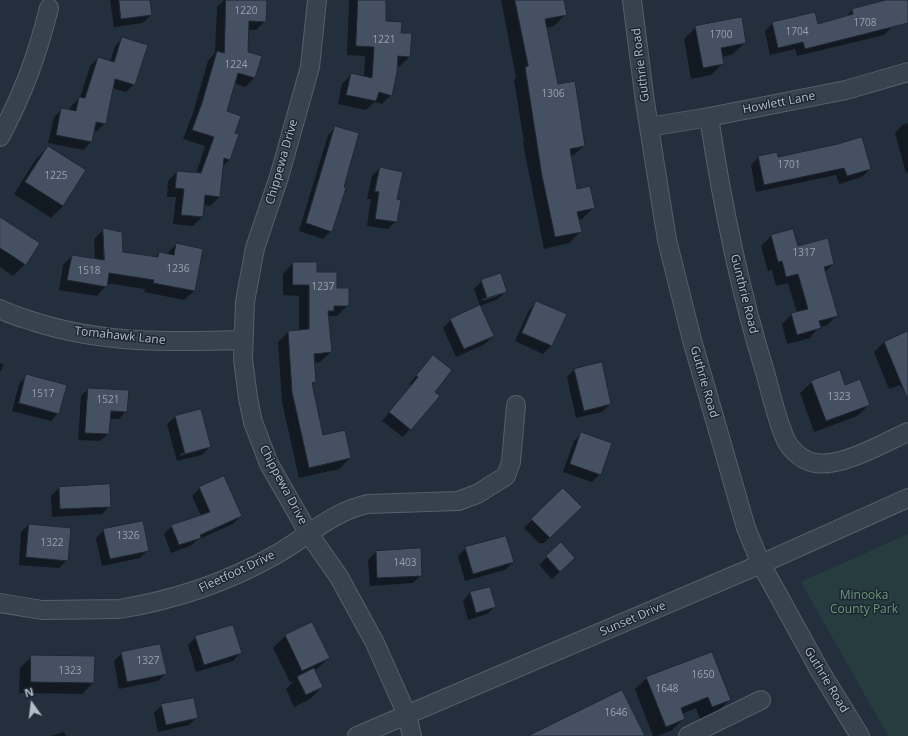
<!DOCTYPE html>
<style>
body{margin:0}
#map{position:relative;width:908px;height:736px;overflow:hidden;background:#242f3e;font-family:"Open Sans",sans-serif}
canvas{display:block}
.north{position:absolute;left:12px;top:684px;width:40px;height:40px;-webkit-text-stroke:3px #1d2633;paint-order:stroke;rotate:346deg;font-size:11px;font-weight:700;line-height:16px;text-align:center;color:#b4bcc9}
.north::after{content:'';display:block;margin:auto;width:14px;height:18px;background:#b4bcc9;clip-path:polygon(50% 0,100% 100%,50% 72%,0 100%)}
</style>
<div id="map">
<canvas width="908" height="736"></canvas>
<div class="north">N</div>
</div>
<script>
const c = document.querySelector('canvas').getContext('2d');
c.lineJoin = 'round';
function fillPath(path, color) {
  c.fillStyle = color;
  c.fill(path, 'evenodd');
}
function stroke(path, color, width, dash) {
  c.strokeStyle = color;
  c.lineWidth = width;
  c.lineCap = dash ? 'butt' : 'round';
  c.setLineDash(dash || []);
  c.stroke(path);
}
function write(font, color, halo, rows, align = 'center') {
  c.font = font + ' "Open Sans",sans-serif';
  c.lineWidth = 3;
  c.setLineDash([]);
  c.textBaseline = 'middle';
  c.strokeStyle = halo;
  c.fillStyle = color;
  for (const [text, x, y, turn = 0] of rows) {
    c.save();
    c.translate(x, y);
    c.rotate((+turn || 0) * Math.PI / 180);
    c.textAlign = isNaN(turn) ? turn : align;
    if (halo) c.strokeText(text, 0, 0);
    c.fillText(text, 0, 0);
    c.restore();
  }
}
const green = new Path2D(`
 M908,534V736H888L801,582Z`);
const shadow = new Path2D(`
 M110,0H149L151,15L143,23L114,27Z
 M224,0H266L265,21L256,30H248L247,53L254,78L245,87L234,83L225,112L234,133L230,159L222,167L219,197L210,206L203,205L202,217L193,226L173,224L176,197H167L168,181L177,172L196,174L205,146L183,139L193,113L208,61L215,53L217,7Z
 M349,0H385V22L400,34L409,57L400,66H397L391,95L382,104L374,102L366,110L338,104L342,84L352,74L364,77L365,56L347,55Z
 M501,0H563L566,14L554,26L546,28L557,85L584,146L570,158L576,190L594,207L582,219L578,220L580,232L569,243L544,249L523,143L524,142L514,80L516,77Z
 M890,0H908V17L892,27L884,35L797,56L795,49L770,55L765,31L773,23L817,25L845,17L853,10Z
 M696,27L745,42L733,54L722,57L723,63L711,75L691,79L684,39Z
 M123,38L134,84L126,92L112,88L105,123L97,131L94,130L91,142L84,150L48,143L54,117L62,109L70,110L71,106L80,98L90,66L98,58L110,62L115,46Z
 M908,123V172L906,173L895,133L902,125Z
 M336,127L331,231L323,239L299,231L328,135Z
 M48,147L85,170L63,206L51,218L14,194L36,159Z
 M759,157L777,159L870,169L862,177L839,184L836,175L756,192L751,165Z
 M380,168L396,221L388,229L367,226L371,199H367L372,176Z
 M0,218L25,264L13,276L0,267Z
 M104,229L122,252L155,257L160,253L167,254L176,244L194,291L184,300L144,292L145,289L106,283V286L97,296L59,290L63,265L72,256L95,260L94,239Z
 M771,236L833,264L825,272L837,315L827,325L819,327L810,338L787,344L782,324L792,314L797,313L788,283L776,286L772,270L768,271L761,246Z
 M293,263L316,273L336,289L348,305L337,316H328L331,352L320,362L314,363L315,382L311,386L323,436L350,458L339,469L299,478L282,402L278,342L288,332L299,331V296L283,295V274Z
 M482,281L506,291L498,299L480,306L474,289ZM498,294V296L483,301L482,299Z
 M537,302L565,315L551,346L543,354L515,341L529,310Z
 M451,320L493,336L485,344L456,357L443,328Z
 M906,333L908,338V387L902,389L900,385L889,389L874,352L884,342Z
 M433,356L434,392L438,396L403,437L382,421L411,386L409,384Z
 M0,363L4,365L0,372Z
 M575,369L610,404L602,412L576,418L567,377Z
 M26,376L58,413L51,421L12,411L19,384Z
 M812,382L844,386L869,405L857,416L814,432L800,393Z
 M88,389L126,411L119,419H109L108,434L100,441L78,440L81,396Z
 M175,417L210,447L202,455L177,461L167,424ZM202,448V450L180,456V454Z
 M582,433L600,474L592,482L563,472L574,441Z
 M59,488L110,506L102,514L52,517L51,496Z
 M200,488L241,516L233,524L197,540L192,545L171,553L164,534L172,526L201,516L192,496Z
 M563,489L580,507L544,543H539L524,528Z
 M29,524L67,560L59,568L19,565L21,532Z
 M104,530L148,550L140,558L102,566L96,538Z
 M561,544L566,566L552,579L539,565Z
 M466,548L513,562L505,570L465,581L458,556Z
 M376,552L421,575L413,583L370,586L368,560Z
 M470,593L495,607L487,614L468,620L463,601Z
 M312,623L329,658L314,671L322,687L310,699L294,707L286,689L294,681L290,682L273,648L285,636Z
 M196,637L240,653L233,661L196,672L188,645Z
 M122,653L166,673L158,681L119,689L114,661Z
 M32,656L93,683L82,694L19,693L20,668Z
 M647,678L729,700L718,712L700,719L696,708L682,714L684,719L672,730L658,736H653L635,689Z
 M162,705L197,717L189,725L158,732L154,713Z
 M64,732L66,736H50Z`);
const building = new Path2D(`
 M119,0H150L152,15L121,19Z
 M226,0H267L266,22L249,21L248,52L262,56L255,78L238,73L227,111L241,116L235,133L239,134L230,160L224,158L220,197L205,195L203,217L181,215L184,189L175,188L177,171L201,173L214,137L192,130L202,103L217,51L224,53Z
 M358,0H386V21L402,22L401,33H412L410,57L398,56L397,72L392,96L379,92L376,101L346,95L351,73L372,78L374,47L356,46Z
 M515,0H564L567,15L545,19L558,84L575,81L585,146L570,149L577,189L590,186L595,208L577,212L582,232L555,237L542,176L525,67L528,66Z
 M886,0H908V23L805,49L803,42L778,48L772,22L815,12L818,24L853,14L852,9Z
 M742,17L746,43L721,48L724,64L703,68L695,26Z
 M122,37L148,45L135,85L115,79L106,124L96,122L92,142L56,135L61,108L76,111L79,97L85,98L98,57L114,62Z
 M335,126L359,133L344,187L346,188L332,232L306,223Z
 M862,137L871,169L847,176L844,168L764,185L758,156L777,152L778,157L838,144Z
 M48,146L86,170L63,206L25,182Z
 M380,167L403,172L397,199L401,200L397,222L375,219L379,192L375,191Z
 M0,217L40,243L26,265L0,248Z
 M103,228L122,232L123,252L158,257L159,252L174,255L176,243L203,249L195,291L153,283L154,280L109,273L107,287L67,280L72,255L104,260Z
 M793,229L798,246L828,238L834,264L824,267L838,316L819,321L821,328L797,335L791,313L808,309L798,274L786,277L782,261L778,262L771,235Z
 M293,262H317V272H337V288H349V306H334V311H328L332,352L314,354L316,382L312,383L323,435L345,430L351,458L309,468L292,392L288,331L309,329V285H293Z
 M501,273L507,292L487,298L481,280Z
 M536,301L567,314L552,346L522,333Z
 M480,305L494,336L464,349L450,319Z
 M908,331V400L884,342Z
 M433,355L452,370L435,392L440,396L411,430L389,412L418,377L416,376Z
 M602,362L611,404L584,411L574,369Z
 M840,370L845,385L860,379L870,405L826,421L811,381Z
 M26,374L67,385L59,414L19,403Z
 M88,388L129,390L127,412L111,411L109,434L85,433Z
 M201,409L211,447L185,454L175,416Z
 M581,432L612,443L601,475L570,464Z
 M224,476L242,516L200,535L201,538L179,545L171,525L210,512L199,487Z
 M110,484L111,507L60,509L59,487Z
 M563,488L582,507L550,538L531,519Z
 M143,521L149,551L110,559L103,529Z
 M29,524L71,528L68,561L26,557Z
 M506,536L514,562L473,574L465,547Z
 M561,542L575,558L560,572L546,556Z
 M421,548L422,576L377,578L376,551Z
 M490,587L496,607L476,613L470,592Z
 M312,622L330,658L302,671L285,635Z
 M233,625L242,653L204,665L195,636Z
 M160,644L167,674L127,682L121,652Z
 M712,652L731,700L712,707L708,697L681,708L685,719L666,727L646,677Z
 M31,655L95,656L94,683L31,682Z
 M314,668L323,687L306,695L297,677Z
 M622,690L645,736H528Z
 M194,698L198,718L166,725L161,704Z`);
const minor = new Path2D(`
 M317,0L310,67L279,177L255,248L245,302L243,359L248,398L253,422L269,464L309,534L339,577L375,643L407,715L412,736
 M632,0L645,102L667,240L692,340L746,528L761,564L820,671L860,736
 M709,117C722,203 739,288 765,372C771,393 776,417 785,438C788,446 797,456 806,460C832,474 883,443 908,432
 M649,127L709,117L846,90L908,72
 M0,137C23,94 37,56 49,8
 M0,309C11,315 23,318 35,322C104,344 171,342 243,340
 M0,603L42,610L119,609C175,600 228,582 277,554C307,537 333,511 368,504L458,501L477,494L506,476L511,462L516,405
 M357,736L761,564L908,498
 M688,736L761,700`);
const numberNames = [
 ["1220",246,11],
 ["1708",865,23],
 ["1704",797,32],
 ["1700",721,35],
 ["1221",384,40],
 ["1224",236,65],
 ["1306",553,94],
 ["1701",789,165],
 ["1225",56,176],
 ["1317",804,253],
 ["1236",178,269],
 ["1518",89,271],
 ["1237",323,287],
 ["1517",43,394],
 ["1323",839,397],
 ["1521",108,400],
 ["1326",128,536],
 ["1322",52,543],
 ["1403",405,563],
 ["1327",148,661],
 ["1323",70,671],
 ["1650",703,675],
 ["1648",667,689],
 ["1646",616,713]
];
const streetNames = [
 ["Guthrie Road",641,65,-97],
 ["Howlett Lane",779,103,-11],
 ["Chippewa Drive",282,162,-74],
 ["Gunthrie Road",744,294,76],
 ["Tomahawk Lane",120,336,6],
 ["Guthrie Road",704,382,74],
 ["Chippewa Drive",283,485,62],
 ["Fleetfoot Drive",237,572,-25],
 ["Sunset Drive",633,619,-23],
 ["Guthrie Road",826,680,59]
];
const parkNames = [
 ["Minooka",864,596],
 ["County Park",864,610]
];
fillPath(green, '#263c3f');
fillPath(shadow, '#0007');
fillPath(building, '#455162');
stroke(building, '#1f2835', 1);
stroke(minor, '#565f6c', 20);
stroke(minor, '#38414e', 18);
write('10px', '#98a1af', null, numberNames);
write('12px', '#b4bcc9', '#1d2633', streetNames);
write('12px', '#6b9a76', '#1d2633', parkNames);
</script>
